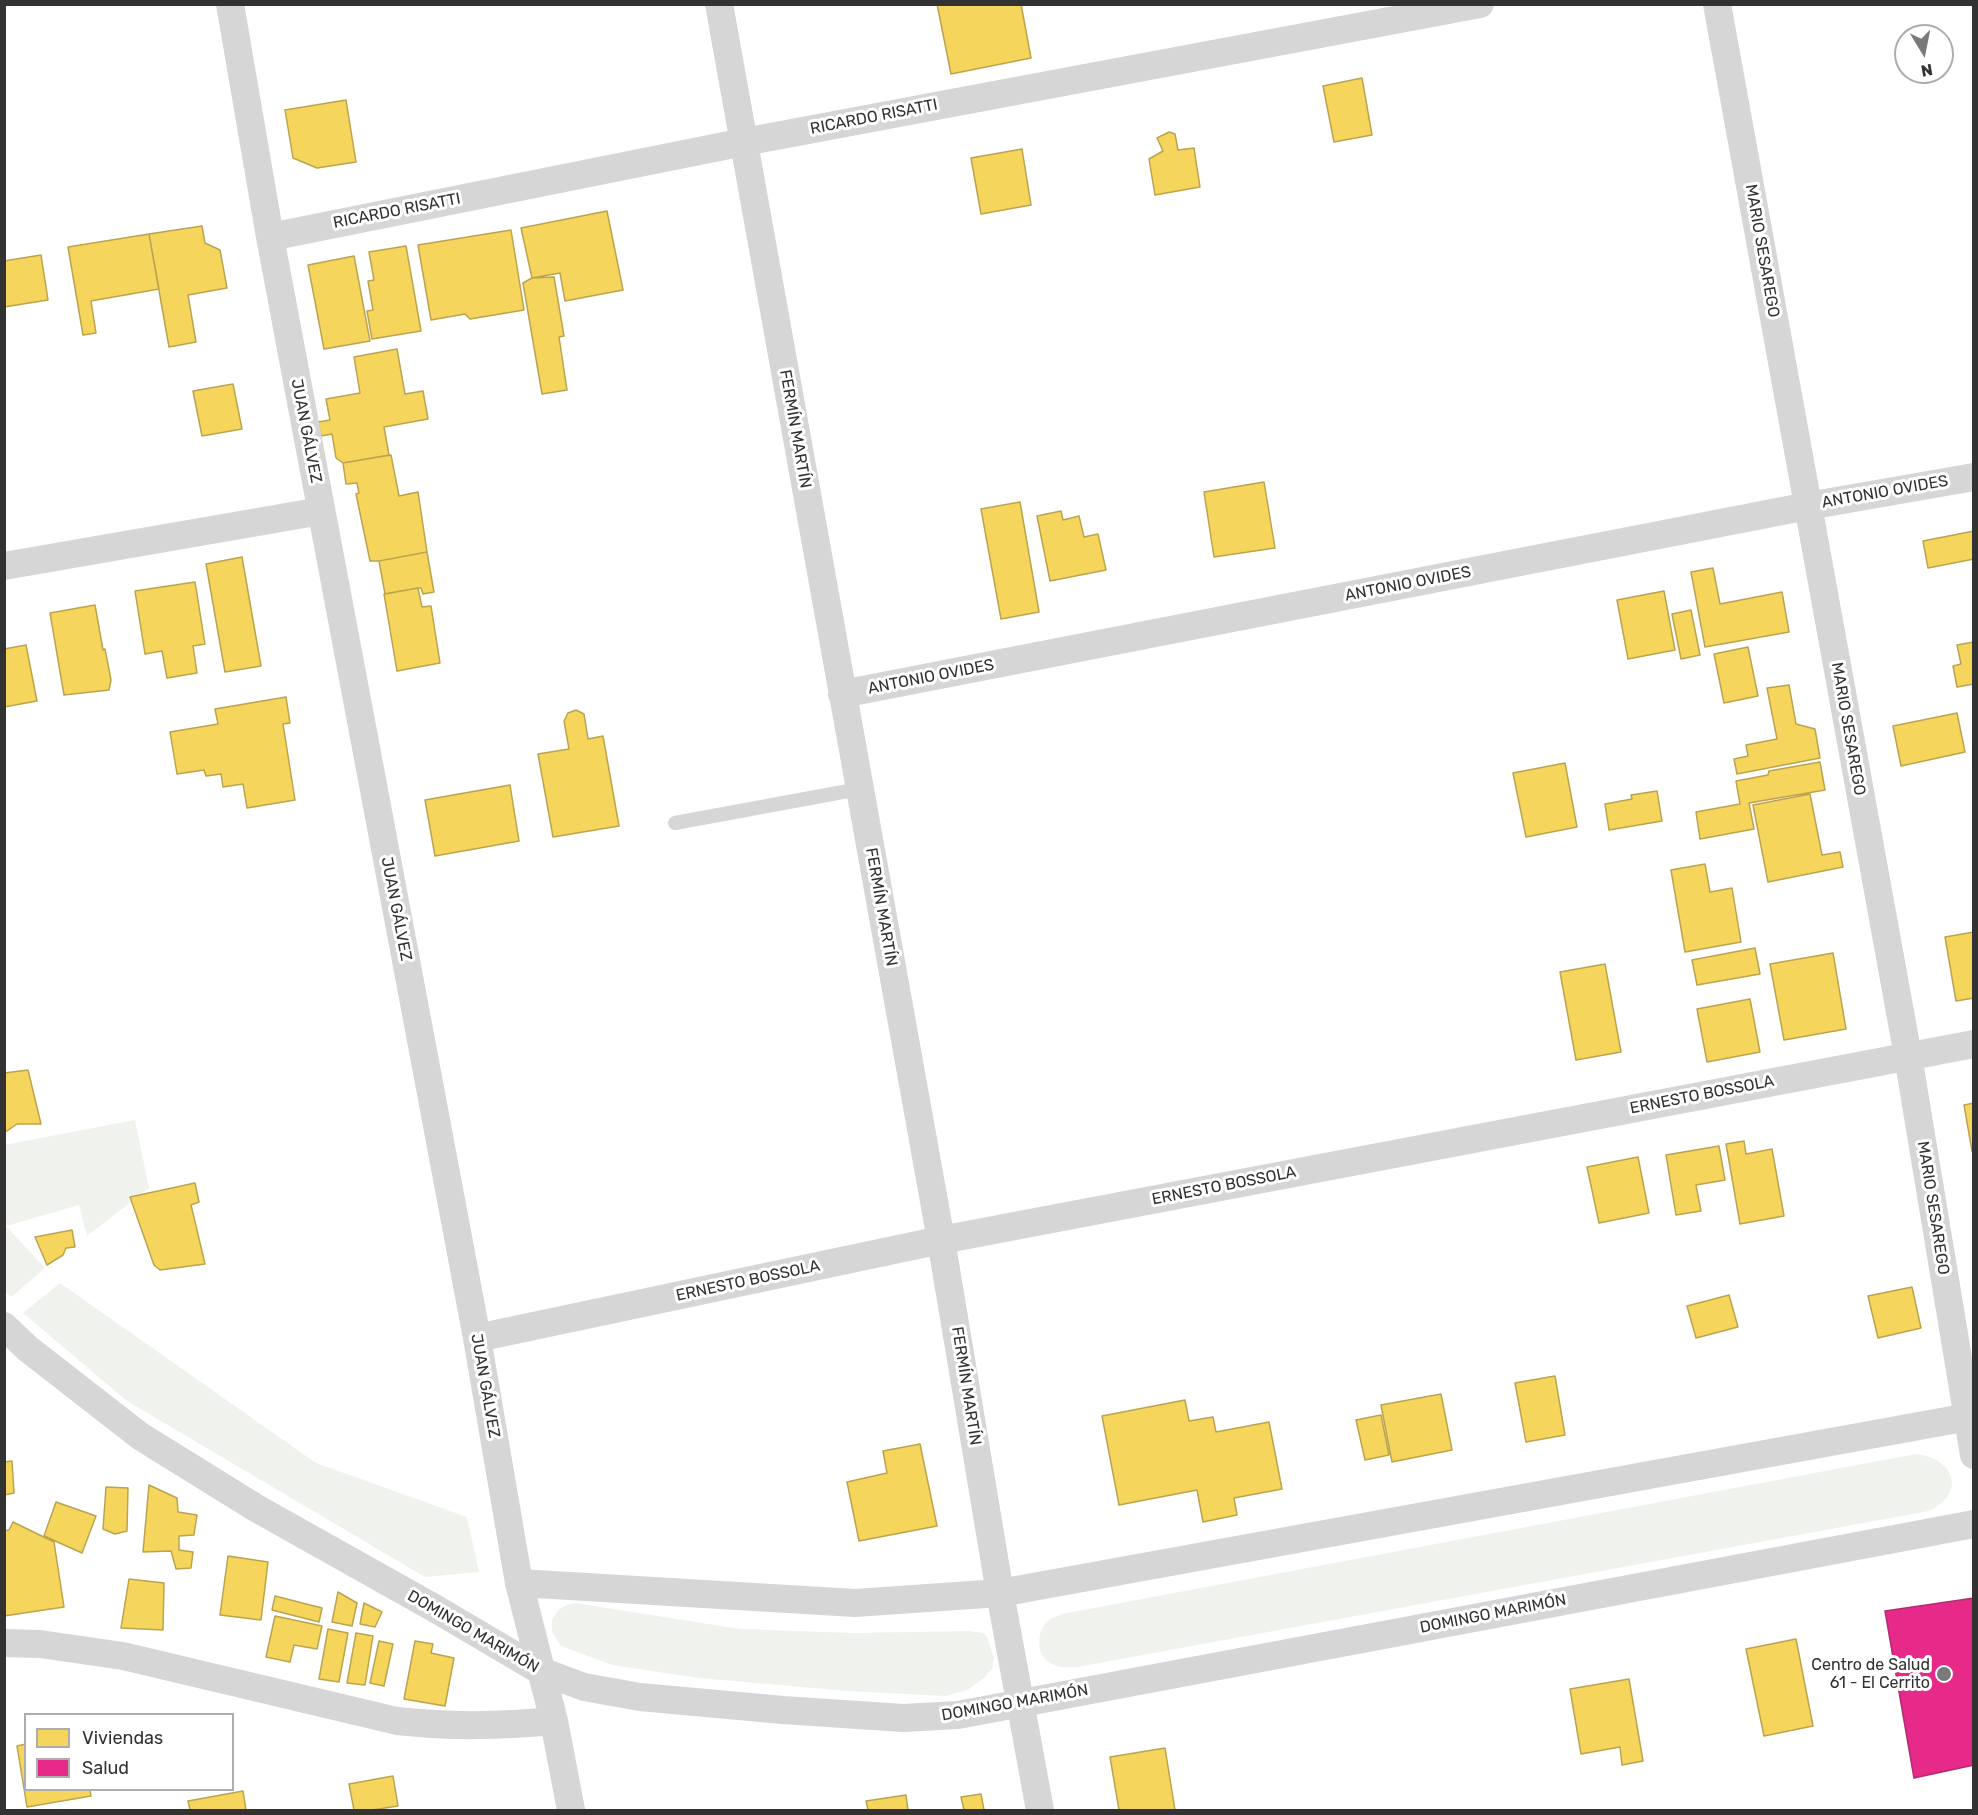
<!DOCTYPE html>
<meta charset="utf-8">
<style>
body{margin:0}
#map{position:relative;width:1978px;height:1815px;overflow:hidden;background:#fff;font-family:Rubik,sans-serif}
canvas{display:block}
.frame{position:absolute;inset:0;border:6px solid #323232;pointer-events:none}
.legend{position:absolute;left:24px;top:1713px;width:210px;height:78px;box-sizing:border-box;background:#fff;border:2px solid #adadad;margin:0;padding:8px 10px;list-style:none;font-size:18px;color:#323232}
.legend li{display:flex;align-items:center;gap:12px;height:30px}
.legend b{width:30px;border:2px solid #adadad}
.north{position:absolute;left:1894px;top:24px;width:60px;height:60px;box-sizing:border-box;background:#fff;border:2px solid #adadad;border-radius:50%;rotate:170deg;font-size:16px;font-weight:700;line-height:24px;text-align:center;color:#323232}
.north::after{content:'';display:block;margin:auto;width:21px;height:27px;background:#7a7a7a;clip-path:polygon(50% 0,100% 100%,50% 72%,0 100%)}
</style>
<div id="map">
<canvas width="1978" height="1815"></canvas>
<div class="frame"></div>
<ul class="legend">
<li><b style="height:16px;background:#f6d55c"></b>Viviendas</li>
<li><b style="height:16px;background:#e7298a"></b>Salud</li>
</ul>
<div class="north">N</div>
</div>
<script>
const c = document.querySelector('canvas').getContext('2d');
c.lineJoin = 'round';
function fillPath(path, color) {
  c.fillStyle = color;
  c.fill(path, 'evenodd');
}
function stroke(path, color, width, dash) {
  c.strokeStyle = color;
  c.lineWidth = width;
  c.lineCap = dash ? 'butt' : 'round';
  c.setLineDash(dash || []);
  c.stroke(path);
}
function write(font, color, halo, rows, align = 'center') {
  c.font = font + ' Rubik,sans-serif';
  c.lineWidth = 6;
  c.setLineDash([]);
  c.textBaseline = 'middle';
  c.strokeStyle = halo;
  c.fillStyle = color;
  for (const [text, x, y, turn = 0] of rows) {
    c.save();
    c.translate(x, y);
    c.rotate((+turn || 0) * Math.PI / 180);
    c.textAlign = isNaN(turn) ? turn : align;
    if (halo) c.strokeText(text, 0, 0);
    c.fillText(text, 0, 0);
    c.restore();
  }
}
const green = new Path2D(`
 M135,1120L149,1188L87,1236L79,1205L6,1226L45,1268L11,1297L4,1290V1145Z
 M60,1283L316,1463L467,1517L479,1572L425,1577L127,1401L23,1313Z
 M1916,1454C1953,1458 1968,1492 1929,1511L1077,1667C1068,1667 1056,1668 1049,1662C1035,1653 1037,1629 1049,1620C1052,1617 1058,1616 1062,1614Z
 M575,1603L740,1629L854,1633L969,1631L983,1633L987,1637L994,1658L992,1669L984,1678L969,1689L946,1696L848,1691L699,1678L612,1665L561,1646L552,1632V1620L558,1610L567,1605Z`);
const homes = new Path2D(`
 M937,4H1021L1031,58L951,74Z
 M1362,78L1372,135L1334,142L1323,86Z
 M346,100L356,162L317,168L293,158L285,110Z
 M1169,132L1175,134L1178,150L1194,148L1200,187L1155,195L1149,159L1163,151L1157,138Z
 M1022,149L1031,205L981,214L971,158Z
 M607,211L623,290L565,301L560,273L532,278L521,228Z
 M202,226L205,243L220,250L227,288L188,295L196,342L169,347L149,234Z
 M511,230L524,310L470,319L465,314L431,320L418,245Z
 M149,234L159,289L91,301L96,333L83,335L68,247Z
 M406,246L421,331L372,339L367,311L373,310L368,281L374,280L369,252Z
 M41,255L48,300L4,307V261Z
 M354,256L370,341L324,349L308,265Z
 M554,277L564,336L559,337L567,390L542,394L523,283L532,278Z
 M397,349L405,394L423,391L428,419L384,427L389,455L343,463L336,458L332,434L321,436L318,422L330,420L326,399L360,393L354,357Z
 M233,384L242,429L202,436L193,391Z
 M391,455L399,496L418,492L427,552L379,561H370L356,494L359,493L357,483L346,484L343,463Z
 M1264,482L1275,548L1214,557L1204,492Z
 M1020,502L1039,612L1001,619L981,509Z
 M1061,511L1063,520L1079,516L1084,537L1098,534L1106,570L1050,581L1037,516Z
 M1974,531V559L1928,568L1923,541Z
 M427,552L434,592L423,594L421,588H418L385,594L379,561Z
 M242,557L261,666L225,672L206,564Z
 M1713,568L1720,604L1782,592L1789,632L1705,647L1691,572Z
 M195,582L205,644L193,646L197,673L167,678L162,651L145,654L135,591Z
 M418,588L422,607L431,606L440,663L397,671L384,594Z
 M1664,591L1675,650L1628,659L1617,600Z
 M95,605L103,650L105,649L111,680L109,690L64,695L50,613Z
 M1691,610L1700,655L1681,659L1672,614Z
 M1974,642V684L1957,687L1953,666L1961,664L1957,645Z
 M26,645L37,701L4,707V649Z
 M1748,647L1758,696L1724,703L1714,654Z
 M1789,685L1796,724L1815,729L1820,758L1737,774L1734,759L1748,756L1746,745L1777,739L1767,688Z
 M286,697L290,723L283,724L295,800L247,808L243,784L223,787L221,774L206,776L204,770L177,774L170,732L218,724L215,709Z
 M576,710L584,714L588,739L603,736L619,826L553,837L538,754L569,749L564,721L568,713Z
 M1957,713L1965,752L1901,766L1893,726Z
 M1820,762L1825,790L1749,803L1754,829L1700,839L1696,812L1740,804L1736,781L1768,775L1769,771Z
 M1565,763L1577,827L1526,837L1513,773Z
 M510,785L519,841L435,856L425,800Z
 M1657,791L1662,821L1609,830L1605,804L1632,799L1631,795Z
 M1810,794L1822,855L1840,852L1843,867L1768,882L1753,805Z
 M1705,864L1710,892L1732,888L1741,942L1685,952L1671,870Z
 M1974,932V998L1956,1001L1945,937Z
 M1755,948L1760,974L1697,985L1692,960Z
 M1833,953L1846,1029L1784,1040L1770,964Z
 M1605,964L1621,1052L1576,1060L1560,972Z
 M1750,999L1760,1052L1707,1062L1697,1009Z
 M28,1070L41,1124H17L4,1133V1073Z
 M1974,1103V1151H1972L1964,1105Z
 M1744,1141L1746,1154L1772,1149L1784,1216L1740,1224L1726,1144Z
 M1719,1146L1725,1180L1696,1185L1701,1211L1676,1215L1666,1155Z
 M1638,1157L1649,1213L1599,1223L1587,1167Z
 M195,1183L199,1202L191,1205L205,1264L160,1270L154,1265L130,1197Z
 M72,1230L75,1247L66,1248L63,1255L47,1265L35,1237Z
 M1912,1287L1921,1328L1878,1338L1868,1296Z
 M1729,1295L1738,1327L1696,1338L1687,1306Z
 M1555,1376L1565,1435L1526,1442L1515,1383Z
 M1441,1394L1452,1450L1392,1462L1381,1405Z
 M1185,1400L1189,1421L1213,1417L1216,1432L1269,1422L1282,1489L1234,1498L1237,1515L1203,1522L1197,1490L1119,1505L1102,1416Z
 M1381,1415L1389,1455L1365,1460L1356,1420Z
 M920,1444L937,1526L859,1541L847,1482L887,1473L883,1451Z
 M12,1461L14,1493L4,1495V1462Z
 M149,1485L177,1498L178,1512L197,1515L194,1535L179,1536V1550L193,1552L191,1568L176,1569L171,1551L143,1552Z
 M106,1487L128,1488L127,1531L115,1534L103,1529Z
 M56,1502L96,1516L82,1553L44,1536Z
 M13,1522L54,1542L64,1607L4,1616V1531L9,1530Z
 M228,1556L268,1562L261,1620L220,1615Z
 M129,1579L164,1583L163,1630L121,1628Z
 M338,1592L357,1603L352,1626L332,1622Z
 M275,1596L322,1608L319,1622L272,1610Z
 M364,1603L382,1612L375,1627L360,1624Z
 M275,1616L322,1626L317,1649L294,1645L290,1662L266,1657Z
 M328,1629L348,1633L339,1682L319,1679Z
 M356,1633L373,1636L365,1685L347,1683Z
 M1796,1639L1813,1726L1764,1736L1746,1649Z
 M379,1641L393,1644L384,1686L370,1683Z
 M415,1641L433,1644L431,1653L454,1658L445,1706L404,1699Z
 M1629,1679L1643,1761L1622,1765L1620,1747L1581,1754L1570,1689Z
 M26,1744V1790H90L91,1796L27,1807L17,1746Z
 M1165,1748L1175,1810H1119L1110,1757Z
 M393,1776L398,1806L372,1810H354L349,1784Z
 M243,1791L246,1810H190L188,1801Z
 M981,1794L984,1810H964L961,1797Z
 M906,1795L908,1810H868L866,1801Z`);
const health = new Path2D(`
 M1974,1598V1765L1914,1778L1885,1611Z`);
const service = new Path2D(`
 M675,823L859,789`);
const minor = new Path2D(`
 M230,4L270,237L477,1338L519,1583L554,1721L571,1810
 M719,4L941,1240L1000,1593L1040,1810
 M1717,4L1908,1056L1974,1455
 M270,237L744,142L1480,4
 M4,566L321,511
 M842,694L1808,506L1974,477
 M4,1326L27,1348L140,1436L256,1508L436,1609L541,1671L584,1687L640,1697L783,1710L903,1718L958,1715L1974,1524
 M477,1338L941,1240L1974,1044
 M519,1583L855,1603L1000,1593L1974,1416
 M4,1643L40,1644L123,1656L397,1721C452,1727 499,1726 554,1721`);
const markers = [
 [1944,1674,8,"#7a7a7a"]
];
const streetNames = [
 ["RICARDO RISATTI",874,117,-11],
 ["RICARDO RISATTI",397,211,-11],
 ["MARIO SESAREGO",1762,251,80],
 ["FERMÍN MARTÍN",795,429,80],
 ["JUAN GÁLVEZ",306,431,79],
 ["ANTONIO OVIDES",1885,492,-10],
 ["ANTONIO OVIDES",1408,584,-11],
 ["ANTONIO OVIDES",931,677,-11],
 ["MARIO SESAREGO",1848,729,80],
 ["FERMÍN MARTÍN",881,907,80],
 ["JUAN GÁLVEZ",396,909,79],
 ["ERNESTO BOSSOLA",1702,1095,-11],
 ["ERNESTO BOSSOLA",1224,1186,-11],
 ["MARIO SESAREGO",1933,1208,81],
 ["ERNESTO BOSSOLA",748,1281,-12],
 ["JUAN GÁLVEZ",485,1386,80],
 ["FERMÍN MARTÍN",966,1386,81],
 ["DOMINGO MARIMÓN",1493,1614,-11],
 ["DOMINGO MARIMÓN",473,1632,30],
 ["DOMINGO MARIMÓN",1015,1703,-10]
];
const poiNames = [
 ["Centro de Salud",1930,1665],
 ["61 - El Cerrito",1930,1683]
];
fillPath(green, '#f0f3ed');
fillPath(homes, '#f6d55c');
stroke(homes, '#bba44f', 1.5);
fillPath(health, '#e7298a');
stroke(health, '#b12c70', 1.5);
stroke(service, '#d6d6d6', 14);
stroke(minor, '#d6d6d6', 28);
for (const [x, y, r, color] of markers) {
  const dot = new Path2D();
  dot.arc(x, y, r, 0, 2 * Math.PI);
  c.fillStyle = color;
  c.fill(dot);
  stroke(dot, '#fff', 2);
}
write('16px', '#323232', '#fff', streetNames);
write('16px', '#323232', '#fff', poiNames, 'right');
</script>
